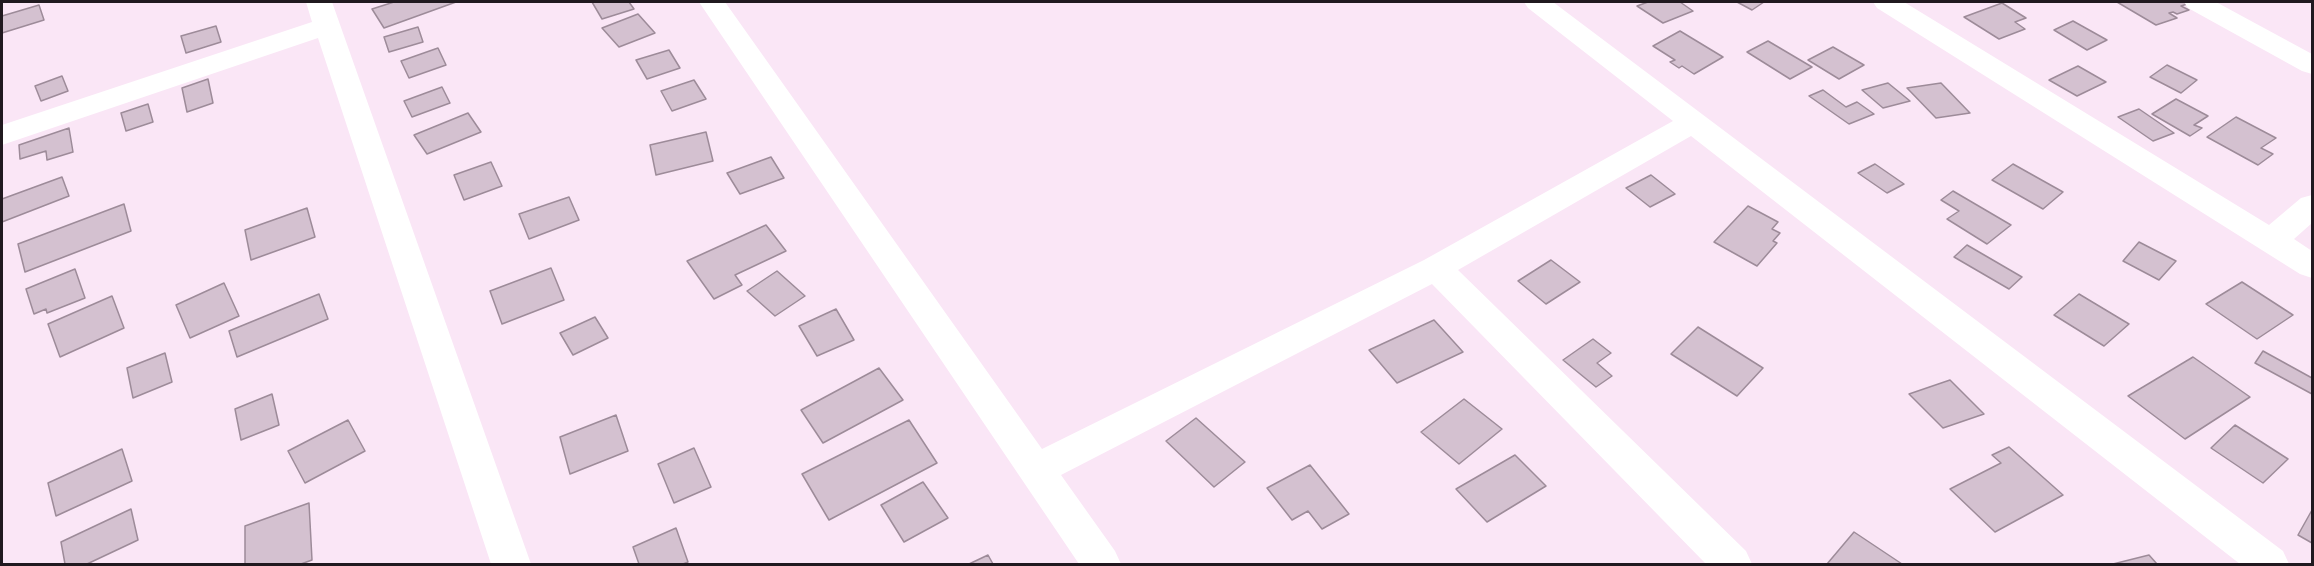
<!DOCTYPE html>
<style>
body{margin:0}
#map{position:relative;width:2314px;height:566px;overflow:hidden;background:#fae6f6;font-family:Signika,sans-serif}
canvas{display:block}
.frame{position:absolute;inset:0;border:3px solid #20191f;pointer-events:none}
</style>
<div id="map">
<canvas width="2314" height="566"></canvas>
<div class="frame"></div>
</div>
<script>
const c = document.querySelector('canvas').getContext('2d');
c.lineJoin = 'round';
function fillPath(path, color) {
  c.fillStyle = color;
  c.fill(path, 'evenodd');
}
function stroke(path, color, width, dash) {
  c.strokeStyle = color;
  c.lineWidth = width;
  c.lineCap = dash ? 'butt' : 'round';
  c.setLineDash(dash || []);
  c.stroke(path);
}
const building = new Path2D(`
 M394,2H456L384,28L372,9Z
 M592,2H629L634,9L602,19Z
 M1648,2H1680L1693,11L1663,23L1637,6Z
 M1737,2H1764L1752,10Z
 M2117,2H2193L2181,6L2189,10L2177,14L2173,12L2169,13L2177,18L2156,25Z
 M2002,3L2026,18L2015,22L2025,29L1999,39L1964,17Z
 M39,5L44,20L2,33V16Z
 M638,14L655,33L619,47L602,28Z
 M2073,21L2107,40L2087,50L2054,30Z
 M216,26L221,42L186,53L181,36Z
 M418,27L423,42L389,52L384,37Z
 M1680,31L1723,57L1694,74L1682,66L1679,68L1670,62L1675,60L1653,46Z
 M1768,41L1812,67L1790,79L1747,52Z
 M1833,47L1864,65L1839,79L1808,60Z
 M438,48L446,65L409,78L401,61Z
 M669,50L680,68L647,79L636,60Z
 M2167,65L2197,80L2181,93L2150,77Z
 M2078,66L2106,82L2077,96L2049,80Z
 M62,76L68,91L41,101L35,86Z
 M208,79L213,103L187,112L182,88Z
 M694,80L706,99L672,111L661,91Z
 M1888,83L1910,101L1883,108L1862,90Z
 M1941,83L1970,113L1936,118L1907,88Z
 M442,87L450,103L412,117L404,101Z
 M1823,90L1846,107L1857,102L1874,114L1849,124L1809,96Z
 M2176,99L2208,116L2194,125L2202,128L2190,136L2152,114Z
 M148,104L153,122L126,131L121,113Z
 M2139,109L2174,133L2153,141L2118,117Z
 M468,113L481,132L427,154L414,135Z
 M2236,117L2276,138L2261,148L2273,154L2258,165L2207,137Z
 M69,128L73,152L47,160L46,151L20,159L19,145Z
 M706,132L713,161L656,175L650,145Z
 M771,157L784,178L740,194L727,173Z
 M491,162L502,186L464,200L454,175Z
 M1875,164L1904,184L1887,193L1858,173Z
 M2013,164L2063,192L2043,209L1992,180Z
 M1651,175L1675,194L1650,207L1626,188Z
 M62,177L69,196L2,222V199Z
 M1953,191L2011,225L1987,244L1947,219L1959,211L1941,200Z
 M569,197L579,220L529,239L519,214Z
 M124,204L131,231L25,272L18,244Z
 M1748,206L1778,222L1772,229L1780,233L1773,241L1777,243L1757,266L1714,242Z
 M307,208L315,237L251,260L245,230Z
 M766,225L786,251L735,275L742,285L714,299L687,261Z
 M2139,242L2176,261L2159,280L2123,261Z
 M1967,245L2022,277L2009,289L1954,257Z
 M1551,260L1580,282L1546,304L1518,281Z
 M551,268L564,300L502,324L490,291Z
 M75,269L85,298L47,313L46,309L34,314L26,289Z
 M777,271L805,296L775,316L747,291Z
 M2242,282L2293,315L2257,339L2206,304Z
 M224,283L239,316L190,338L176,305Z
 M319,294L328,319L237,357L229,331Z
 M2079,294L2129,324L2104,346L2054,315Z
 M112,296L124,328L60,357L48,324Z
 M836,309L854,340L817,356L799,326Z
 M595,317L608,338L573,355L560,333Z
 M1434,320L1463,352L1397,383L1369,350Z
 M1698,327L1763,368L1737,396L1671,354Z
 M1593,339L1611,353L1597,363L1612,376L1596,387L1563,360Z
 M2263,351L2312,378V394L2255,363Z
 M165,353L172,382L133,398L127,368Z
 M2193,357L2250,397L2185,439L2128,396Z
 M879,368L903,400L823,443L801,410Z
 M1950,380L1984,414L1943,428L1909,394Z
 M272,394L279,425L241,440L235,409Z
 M1464,399L1502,429L1459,464L1421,432Z
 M616,415L628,451L570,474L560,437Z
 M1196,418L1245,462L1214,487L1166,441Z
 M348,420L365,451L305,483L288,451Z
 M909,420L937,463L829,520L802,474Z
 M2235,425L2288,459L2263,483L2211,448Z
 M2009,447L2063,495L1995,532L1950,489L2001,463L1992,455Z
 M694,448L711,487L674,503L658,464Z
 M122,449L132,481L56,516L48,483Z
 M1515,455L1546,486L1487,522L1456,489Z
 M1310,465L1349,514L1322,529L1308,511L1292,520L1267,488Z
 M923,482L948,518L904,542L881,505Z
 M309,503L312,560L301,564H245V526Z
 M131,509L138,540L87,564H65L61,542Z
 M2312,510V543L2298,535Z
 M676,528L688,562L683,564H639L633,547Z
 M1854,532L1902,564H1827Z
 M988,555L993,564H969Z
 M2149,555L2157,564H2113Z`);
const street = new Path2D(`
 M306,2H332L531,564H491L318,38L2,145V125L312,22Z
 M699,2H725L1042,449L1424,260L1673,121L1528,8L1524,2H1553L2283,551L2289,564H2240L1691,136L1458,270L1746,551L1752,564H1706L1432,284L1061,475L1115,551L1121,564H1079Z
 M1873,2H1904L2269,225L2301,198L2312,195V223L2294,239L2312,251V278L2300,274L1877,8Z
 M2184,2H2216L2312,54V74L2302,71L2188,8Z`);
fillPath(building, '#d4c1d0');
stroke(building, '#9d8b99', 1.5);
fillPath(street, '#fff');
</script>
